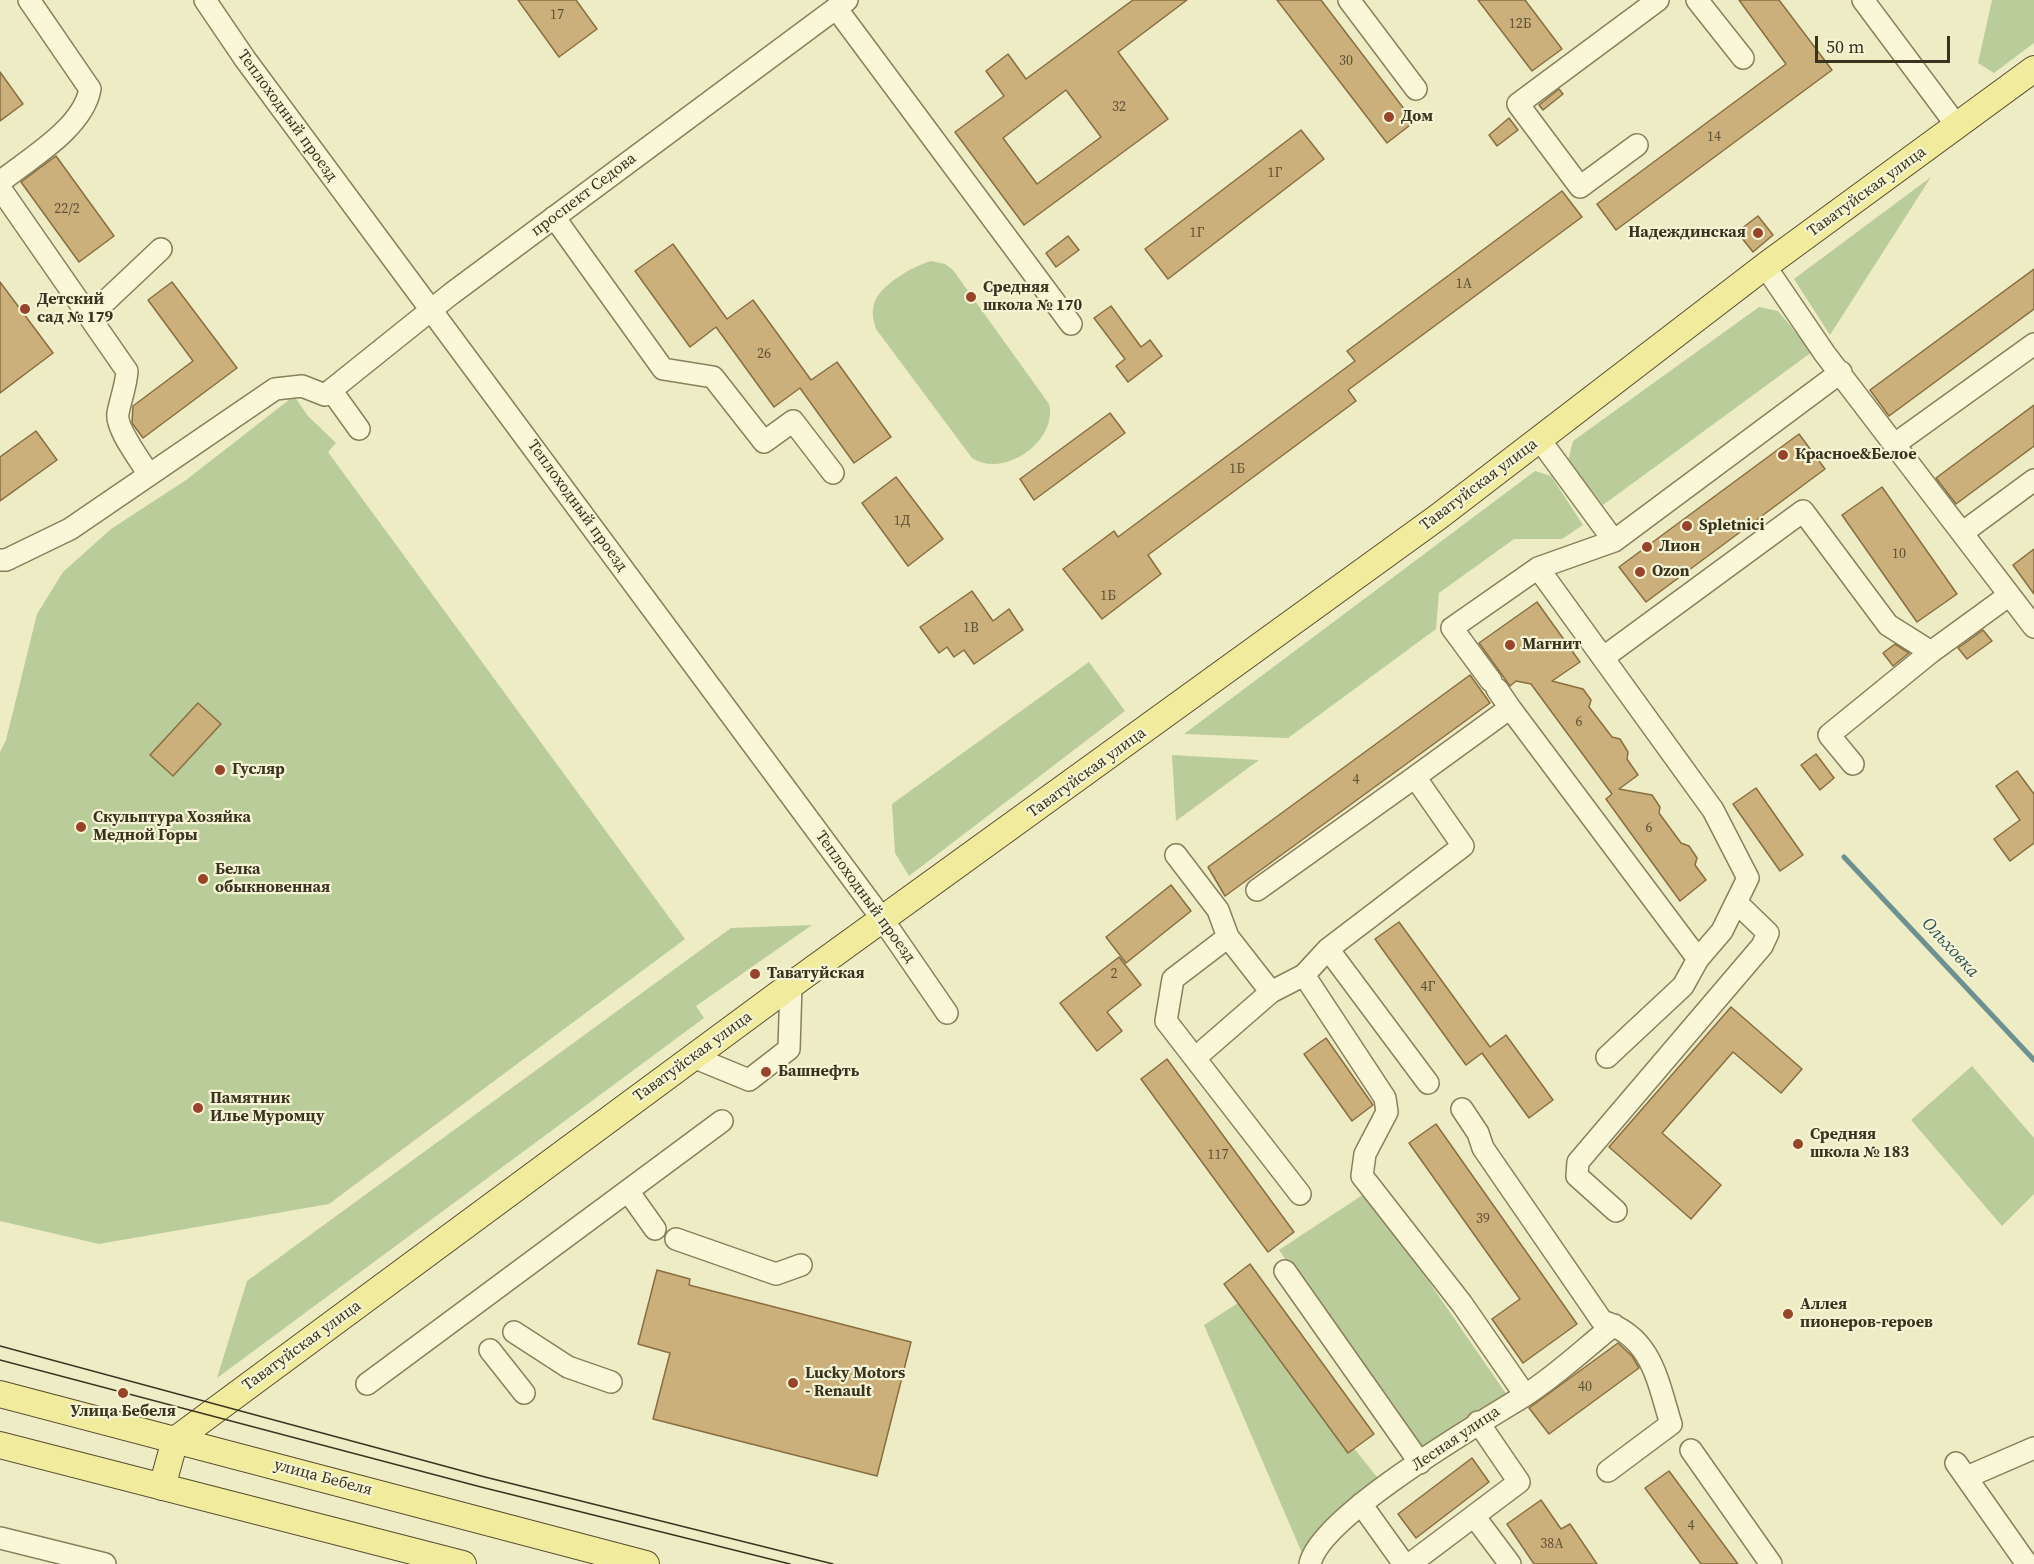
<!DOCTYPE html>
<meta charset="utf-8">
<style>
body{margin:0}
#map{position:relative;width:2034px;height:1564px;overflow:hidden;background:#eeecc5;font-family:"Source Serif 4",serif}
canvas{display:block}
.scale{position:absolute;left:1815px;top:36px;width:135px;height:27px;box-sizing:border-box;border:3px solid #39321f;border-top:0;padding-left:8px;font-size:18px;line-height:21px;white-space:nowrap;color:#39321f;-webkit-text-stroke:4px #f5f4d4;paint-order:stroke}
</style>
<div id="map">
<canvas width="2034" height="1564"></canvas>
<div class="scale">50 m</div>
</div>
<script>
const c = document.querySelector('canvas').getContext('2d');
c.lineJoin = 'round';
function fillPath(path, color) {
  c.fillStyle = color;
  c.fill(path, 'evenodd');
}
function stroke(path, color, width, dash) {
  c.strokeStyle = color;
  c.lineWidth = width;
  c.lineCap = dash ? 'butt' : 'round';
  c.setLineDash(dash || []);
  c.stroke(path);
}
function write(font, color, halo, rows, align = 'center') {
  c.font = font + ' "Source Serif 4",serif';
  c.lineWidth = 4.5;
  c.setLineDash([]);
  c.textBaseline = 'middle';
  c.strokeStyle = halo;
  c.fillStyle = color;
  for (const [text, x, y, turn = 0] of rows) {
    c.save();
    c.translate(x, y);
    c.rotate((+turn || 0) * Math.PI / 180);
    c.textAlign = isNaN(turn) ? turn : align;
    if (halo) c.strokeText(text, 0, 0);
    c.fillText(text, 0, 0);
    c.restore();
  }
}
const green = new Path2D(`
 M1992,0H2034V43L1994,73L1978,63Z
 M1931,177L1830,335L1794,279Z
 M931,261L945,264L953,270L1049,404C1058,441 1004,479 972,458L876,329C873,319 871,311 875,301C883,283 914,266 931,261Z
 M1759,307L1778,311L1812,352L1603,505L1568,461L1573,441Z
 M294,396L308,416L336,443L328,452L685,939L329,1204L99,1244L0,1221V752L6,740L37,614L63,572L111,529L186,480Z
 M1535,471L1551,476L1583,525L1562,539H1514L1439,593L1436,629L1288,738L1184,734Z
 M1089,662L1125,711L909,876L895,853L892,804Z
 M1172,755L1259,760L1176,821Z
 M812,925L696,1006L704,1018L217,1378L247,1281L731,928Z
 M1972,1066L2034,1138V1194L2002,1226L1911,1120Z
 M1367,1192L1507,1395L1424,1460L1279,1250Z
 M1238,1303L1385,1487L1302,1553L1204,1325Z`);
const stream = new Path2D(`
 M1844,857L2034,1060`);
const building = new Path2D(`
 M518,0H576L597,29L559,57Z
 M1133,0H1187L1118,52L1168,119L1024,225L955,132L1004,96L986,71L1008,54L1026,79ZM1066,90L1101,137L1037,184L1003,138Z
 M1277,0H1321L1414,122L1387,143Z
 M1478,0H1525L1562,49L1532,71Z
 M1739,0H1779L1832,70L1616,230L1597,204L1786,64Z
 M0,72L23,104L0,121Z
 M1559,89L1563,94L1543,110L1539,105Z
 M1509,118L1518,130L1497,146L1489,135Z
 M1301,130L1324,159L1168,279L1145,249Z
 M56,156L114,236L79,262L21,182Z
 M1562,191L1582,217L1348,390L1356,401L1148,555L1161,574L1102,619L1063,569L1114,531L1118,537L1355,361L1347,351Z
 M1758,216L1773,235L1753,252L1737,232Z
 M1068,236L1079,250L1056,267L1046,253Z
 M673,244L727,319L753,300L811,380L837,362L891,437L854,463L800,388L774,407L716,327L690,347L635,271Z
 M2034,269V309L1889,416L1870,390Z
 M0,282L53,353L0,393Z
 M172,282L237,368L143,438L132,423L133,406L193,361L148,300Z
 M1111,306L1141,347L1150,340L1162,356L1128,382L1116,366L1125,359L1094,318Z
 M2034,405V446L1956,504L1936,478Z
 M1110,413L1125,433L1034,500L1020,479Z
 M36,431L57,460L0,501V457Z
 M1799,434L1825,469L1646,602L1619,567Z
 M896,477L943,539L908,566L862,503Z
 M1882,487L1957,594L1917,622L1842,515Z
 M2034,549V594L2013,565Z
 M972,591L993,621L1009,609L1023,630L974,664L964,650L954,657L947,647L939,653L920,627Z
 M1537,602L1580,662L1552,681L1583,689L1591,700L1589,707L1612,737L1620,739L1628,752L1627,759L1638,775L1619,789L1652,795L1660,807L1659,813L1681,843L1689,846L1697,858L1695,865L1706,880L1680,901L1606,799L1612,794L1531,684L1516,681L1510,686L1479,643Z
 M1983,630L1992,641L1967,659L1958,648Z
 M1895,644L1909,653L1893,666L1883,653Z
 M1470,675L1490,703L1225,896L1208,867Z
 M198,703L221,724L173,776L150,755Z
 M1816,754L1834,778L1820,790L1801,765Z
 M2017,771L2034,794V843L2010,861L1994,839L2020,820L1996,786Z
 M1756,788L1803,855L1780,871L1733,804Z
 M1171,885L1191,911L1126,963L1106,937Z
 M1399,922L1490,1047L1506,1035L1553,1100L1529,1118L1482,1053L1466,1065L1375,939Z
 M1119,957L1141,985L1107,1012L1122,1031L1097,1051L1060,1003Z
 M1731,1007L1802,1069L1781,1093L1733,1052L1662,1133L1721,1185L1691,1219L1609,1147Z
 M1326,1038L1373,1105L1352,1121L1304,1054Z
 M1167,1059L1294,1232L1268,1252L1141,1079Z
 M1436,1124L1577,1324L1523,1363L1492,1319L1520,1299L1409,1143Z
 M1250,1264L1374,1434L1348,1453L1224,1284Z
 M657,1270L690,1279L689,1285L911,1342L877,1476L653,1419L670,1353L638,1344Z
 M1618,1343L1632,1356L1639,1368L1549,1434L1529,1408Z
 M1472,1458L1489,1482L1416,1538L1398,1514Z
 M1669,1471L1738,1564H1701L1645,1488Z
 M1541,1500L1561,1529L1570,1524L1597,1564H1534L1507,1524Z`);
const minor = new Path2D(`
 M205,0L245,59L883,920L947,1013
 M1349,0L1416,89
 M1697,0L1743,58
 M1863,0L1957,126
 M836,8L1071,324
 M1637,145L1580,187L1518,104L1658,0
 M0,182C30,158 83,128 90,89L29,0
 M0,188L127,371C126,386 121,398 118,413C115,428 141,461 149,475
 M554,217L663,369L713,377L764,442L793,421L833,473
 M1765,266L1825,354L2034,627
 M91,315L161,249
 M331,390L359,429
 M1540,440L1614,541
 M1895,444L2034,344
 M1962,533L2034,480
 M0,560H6L70,529L275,389L302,386L325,395L451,294L847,0
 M1604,657L1803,511L1888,625L1931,652L2008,596
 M1491,681L1452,628L1538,568L1614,541L1841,372
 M1510,708L1698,959L1722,931L1748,878L1713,810L1538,568
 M1853,764L1829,735L1931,652
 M1176,855L1218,910L1228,937L1271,992
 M1257,890L1415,777
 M1228,937L1173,979L1166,1021L1300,1194
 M1328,949L1428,1083
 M1304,975L1385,1098L1387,1112L1365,1154L1362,1176L1462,1304L1525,1395
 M693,1057L749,1080L789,1049L791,985
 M1607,1057L1683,986L1698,959
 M1195,1058L1271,992L1304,975L1328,949L1463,846L1415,777L1510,708L1497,689
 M1462,1109L1478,1133L1483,1148L1602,1321C1652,1337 1657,1379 1671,1424L1608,1471
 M628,1191L655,1229
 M1616,1211L1577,1176L1578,1162L1762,946L1768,933L1737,903
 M676,1239L776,1274L801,1265
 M1285,1271L1420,1463
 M514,1332L568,1367L611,1382
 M490,1350L524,1393
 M367,1384L722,1121
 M1691,1450L1771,1564
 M1956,1463L2027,1564
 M1967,1477L2034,1448
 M1361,1504L1404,1564
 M1474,1516L1510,1564
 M0,1538L105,1564
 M1310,1564C1320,1516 1479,1424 1524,1396C1556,1376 1585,1348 1614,1325
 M1410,1564L1519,1482L1478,1422`);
const major = new Path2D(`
 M0,1394L646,1564
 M0,1445L463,1564
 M162,1487L175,1440L776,996L1438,517L1765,266L2034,69`);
const tram = new Path2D(`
 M0,1346L485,1477L833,1564
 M0,1360L481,1487L790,1564`);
const markers = [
 [1389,117,6,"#98442b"],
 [1758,233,6,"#98442b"],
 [971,297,6,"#98442b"],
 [25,309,6,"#98442b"],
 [1783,455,6,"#98442b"],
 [1687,526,6,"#98442b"],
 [1647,547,6,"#98442b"],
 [1640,572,6,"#98442b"],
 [1510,645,6,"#98442b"],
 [220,770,6,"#98442b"],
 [81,827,6,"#98442b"],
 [203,879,6,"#98442b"],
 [755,974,6,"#98442b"],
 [766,1072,6,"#98442b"],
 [198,1108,6,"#98442b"],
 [1798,1144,6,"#98442b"],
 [1788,1314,6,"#98442b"],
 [793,1383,6,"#98442b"],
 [123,1393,6,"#98442b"]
];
const numberNames = [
 ["17",557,15],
 ["12Б",1520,24],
 ["30",1346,61],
 ["32",1119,107],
 ["14",1714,137],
 ["1Г",1275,173],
 ["22/2",67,209],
 ["1Г",1197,233],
 ["1А",1464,284],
 ["26",764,354],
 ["1Б",1237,469],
 ["1Д",902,521],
 ["10",1899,554],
 ["1Б",1108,596],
 ["1В",971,628],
 ["6",1579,722],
 ["4",1356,780],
 ["6",1649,828],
 ["2",1114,974],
 ["4Г",1428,987],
 ["117",1218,1155],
 ["39",1483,1219],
 ["40",1585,1387],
 ["4",1691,1526],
 ["38А",1552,1544]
];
const streetNames = [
 ["Теплоходный проезд",287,116,54],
 ["Таватуйская улица",1867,192,-36],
 ["проспект Седова",584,195,-37],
 ["Таватуйская улица",1479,485,-37],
 ["Теплоходный проезд",577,506,54],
 ["Таватуйская улица",1087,773,-36],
 ["Теплоходный проезд",865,897,54],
 ["Таватуйская улица",693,1057,-36],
 ["Таватуйская улица",302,1346,-36],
 ["Лесная улица",1456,1439,-34],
 ["улица Бебеля",323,1478,15]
];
const poiNames = [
 ["Дом",1401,117],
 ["Надеждинская",1746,233,"right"],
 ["Средняя",983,288],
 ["школа № 170",983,306],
 ["Детский",37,300],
 ["сад № 179",37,318],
 ["Красное&Белое",1795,455],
 ["Spletnici",1699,526],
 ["Лион",1659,547],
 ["Ozon",1652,572],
 ["Магнит",1522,645],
 ["Гусляр",232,770],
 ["Скульптура Хозяйка",93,818],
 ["Медной Горы",93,836],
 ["Белка",215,870],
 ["обыкновенная",215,888],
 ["Таватуйская",767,974],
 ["Башнефть",778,1072],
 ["Памятник",210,1099],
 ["Илье Муромцу",210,1117],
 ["Средняя",1810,1135],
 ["школа № 183",1810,1153],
 ["Аллея",1800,1305],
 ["пионеров-героев",1800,1323],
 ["Lucky Motors",805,1374],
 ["- Renault",805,1392],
 ["Улица Бебеля",123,1412,"center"]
];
const waterNames = [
 ["Ольховка",1950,948,47]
];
fillPath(green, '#bacc99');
stroke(stream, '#6d9090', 5);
fillPath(building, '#ccb07b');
stroke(building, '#886e41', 1.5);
stroke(minor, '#897f5b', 24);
stroke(major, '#574b2f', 28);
stroke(minor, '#f9f7d8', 21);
stroke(major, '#f1eb9d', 26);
stroke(tram, '#39321f', 1.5);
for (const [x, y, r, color] of markers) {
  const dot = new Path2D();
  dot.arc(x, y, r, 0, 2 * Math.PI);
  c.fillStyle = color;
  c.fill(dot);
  stroke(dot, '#f5f4d4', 2);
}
write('14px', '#5e5236', null, numberNames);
write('16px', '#39321f', '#f5f4d4', streetNames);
write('bold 16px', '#39321f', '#f5f4d4', poiNames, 'left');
write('italic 18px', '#2e5159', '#f5f4d4', waterNames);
</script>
